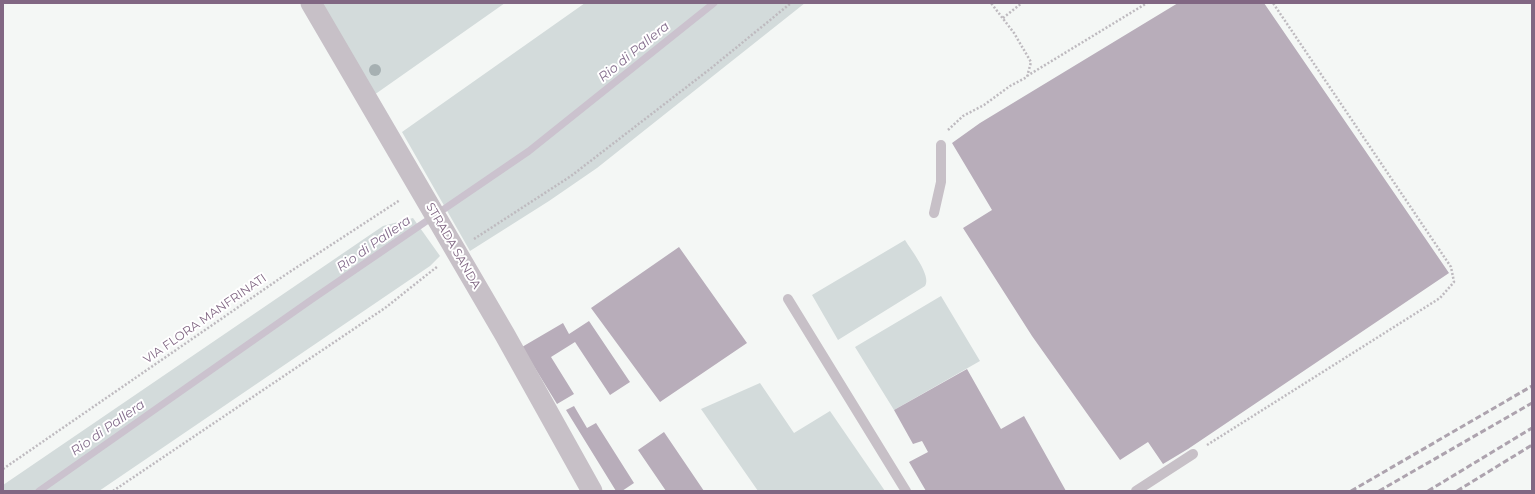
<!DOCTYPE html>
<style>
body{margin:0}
#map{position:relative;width:1535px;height:494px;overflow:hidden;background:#f4f7f5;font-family:Montserrat,sans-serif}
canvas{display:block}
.frame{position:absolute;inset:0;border:4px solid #816783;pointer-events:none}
</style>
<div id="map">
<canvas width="1535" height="494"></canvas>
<div class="frame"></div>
</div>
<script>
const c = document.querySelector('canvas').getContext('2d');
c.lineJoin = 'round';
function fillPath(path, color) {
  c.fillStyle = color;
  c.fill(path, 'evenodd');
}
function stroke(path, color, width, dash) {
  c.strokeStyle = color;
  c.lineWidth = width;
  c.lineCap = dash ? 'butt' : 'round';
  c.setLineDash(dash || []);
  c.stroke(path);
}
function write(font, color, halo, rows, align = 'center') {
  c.font = font + ' Montserrat,sans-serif';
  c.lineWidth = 4;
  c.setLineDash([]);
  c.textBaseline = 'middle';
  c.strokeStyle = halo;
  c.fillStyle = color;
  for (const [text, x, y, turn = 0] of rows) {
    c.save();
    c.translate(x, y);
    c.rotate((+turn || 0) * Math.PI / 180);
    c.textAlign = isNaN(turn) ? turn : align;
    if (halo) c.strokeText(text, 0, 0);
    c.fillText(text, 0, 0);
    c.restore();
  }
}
const green = new Path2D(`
 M326,3H505L374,95L321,6Z
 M585,3H805L597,168L549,201L470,251L402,132Z
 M413,218L440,256L430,266L99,491H3V485L6,483L383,226Z
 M905,240C911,250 932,276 925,286L838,340L812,295Z
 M941,296L980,361L894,410L855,347Z
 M760,383L794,433L830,411L885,491H758L701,409Z`);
const stream = new Path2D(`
 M39,491L311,300L529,151L714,3`);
const building = new Path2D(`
 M1178,3H1264L1449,273L1188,449L1163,464L1148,442L1120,460L1032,336L963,228L992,210L952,143L980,123Z
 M679,247L747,343L660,402L591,308Z
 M589,321L630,382L610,395L575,342L551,357L574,394L557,404L522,347L563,323L569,334Z
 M967,369L1001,429L1024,416L1066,491H926L909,462L928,452L922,441L913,444L894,410Z
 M574,406L587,428L596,423L634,483L622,491H616L566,410Z
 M664,432L704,491H666L638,450Z`);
const path = new Path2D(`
 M1003,18L1022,3
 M1027,76L1147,3
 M948,130L963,116L984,105L1010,86L1027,77L1031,62L1014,33L991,3
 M474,239L571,176L710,69L791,3
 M1207,445L1440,298L1454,282L1451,267L1273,3
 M3,469L285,275L400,200
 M113,491L385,308L438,266`);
const service = new Path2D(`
 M934,213L941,182V145
 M788,299L906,491
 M1136,491L1193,454`);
const minor = new Path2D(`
 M311,3L505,335L592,491`);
const rail = new Path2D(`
 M1351,491L1532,386
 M1379,491L1532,403
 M1428,491L1532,428
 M1457,491L1532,445`);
const trees = [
 [375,70]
];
const streetNames = [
 ["STRADA SANDA",453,246,60],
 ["VIA FLORA MANFRINATI",205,319,-35]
];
const waterNames = [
 ["Rio di Pallera",634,52,-39],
 ["Rio di Pallera",374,244,-35],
 ["Rio di Pallera",108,428,-35]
];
fillPath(green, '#d3dbdb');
stroke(stream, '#cbc2ce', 7);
fillPath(building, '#b8adba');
stroke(path, '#bebabf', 2.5, [2, 2]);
stroke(service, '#c7c0c7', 10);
stroke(minor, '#c7c0c7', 21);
stroke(rail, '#ada3ae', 3, [6, 3]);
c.fillStyle = '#a6b0b2';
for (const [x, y] of trees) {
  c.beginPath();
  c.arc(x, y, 6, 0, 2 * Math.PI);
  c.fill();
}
write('12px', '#816783', '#fff', streetNames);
write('italic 13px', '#856e8d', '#fff', waterNames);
</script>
